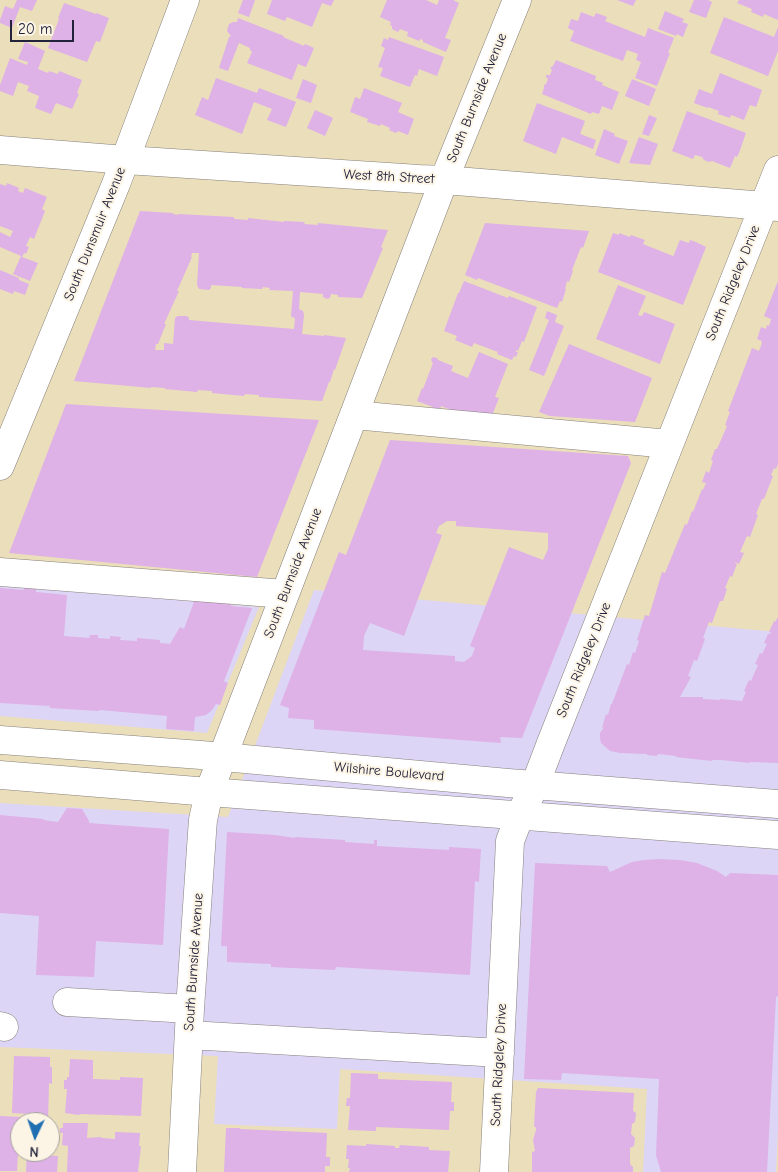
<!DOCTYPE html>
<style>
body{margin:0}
#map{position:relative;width:778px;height:1172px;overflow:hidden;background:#ebdebb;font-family:"Comic Neue",sans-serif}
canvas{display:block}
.north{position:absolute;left:10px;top:1112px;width:50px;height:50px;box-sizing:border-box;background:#fcf5e5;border:1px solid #a5a1a1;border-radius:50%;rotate:183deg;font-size:14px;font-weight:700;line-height:20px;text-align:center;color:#22223b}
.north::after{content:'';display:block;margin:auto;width:18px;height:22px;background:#1f6fb2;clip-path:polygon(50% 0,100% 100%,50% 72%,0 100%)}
.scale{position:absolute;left:10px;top:20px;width:64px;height:22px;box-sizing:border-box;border:2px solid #22223b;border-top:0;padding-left:6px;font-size:15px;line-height:18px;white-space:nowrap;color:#22223b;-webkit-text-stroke:4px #fcf5e5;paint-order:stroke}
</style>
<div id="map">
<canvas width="778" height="1172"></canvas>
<div class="north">N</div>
<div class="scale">20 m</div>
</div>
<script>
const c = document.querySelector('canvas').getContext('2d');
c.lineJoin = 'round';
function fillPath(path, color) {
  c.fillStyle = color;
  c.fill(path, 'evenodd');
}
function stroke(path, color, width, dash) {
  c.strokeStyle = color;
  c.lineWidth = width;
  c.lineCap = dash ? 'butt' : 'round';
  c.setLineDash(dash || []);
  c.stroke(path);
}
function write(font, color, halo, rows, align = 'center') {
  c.font = font + ' "Comic Neue",sans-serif';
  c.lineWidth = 4;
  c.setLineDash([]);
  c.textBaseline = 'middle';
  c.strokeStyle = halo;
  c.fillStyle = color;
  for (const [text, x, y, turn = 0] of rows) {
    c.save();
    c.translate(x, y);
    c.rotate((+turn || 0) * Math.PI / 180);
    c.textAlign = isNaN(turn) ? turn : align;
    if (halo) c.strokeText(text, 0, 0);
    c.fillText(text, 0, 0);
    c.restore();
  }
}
const built = new Path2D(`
 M0,584L259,607L207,733L0,716Z
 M314,590L778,632V1129L776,1172H643L647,1089L340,1069L337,1129L214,1124L218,1056L0,1047V803L228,817Z`);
const building = new Path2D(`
 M17,0H37L32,11L20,7L12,28L0,23V20L5,6L13,9Z
 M243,0H255L249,17L238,13Z
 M272,0H334L331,6L322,3L312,27L287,17L285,21L267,14Z
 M387,0H426L437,5L439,0H453L459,3L445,38L451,40L446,52L423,42V40L420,39L419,41L407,36L408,32L400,29L398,32L392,29V26L390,25L391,22L380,17Z
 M617,0H636L633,6Z
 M694,0H708L712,2L706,18L689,12Z
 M739,0H778V20L764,14L763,17L751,12L752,9L737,3Z
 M64,3L96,14V13L109,18L100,42L96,41L87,62L48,48L59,19L58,18Z
 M665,11L684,19L682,22L688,24L683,37L677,34L676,36L658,29Z
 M581,12L594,17L596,13L607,17L605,21L645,37L648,28L674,38L668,53H670L657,86L635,78L641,62L636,60L638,54L627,50L623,61L570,41L574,31L568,28L571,19L578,21Z
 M724,17L774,37L778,27V51L768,76L710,53Z
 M238,18L284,36L283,37L304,46L305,44L314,48L306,67L298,64L292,80L247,63L252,52L250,50V48L239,43L228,71L219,68L229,37L231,36L227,31L229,24L233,22H237Z
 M389,37L444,57L437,76L419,69L417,76L415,75L410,87L380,76L383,68L378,67L385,48L381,46L384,38L388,40Z
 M25,42L45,51L38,69L48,73L49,71L58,74L59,71L82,80L77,93L79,94L72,109L56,103L51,114L35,108L39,96L27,91L29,86L18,82L13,96L0,91V85L10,58L27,65L28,62L18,59Z
 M556,60L596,76L595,80L603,83L602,85L619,92L612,110L602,106L599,114L592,112L591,114L542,94L544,88V85L546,84L548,79L546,77V75H550L552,70L550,68L553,66Z
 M720,73L762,90L756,107L750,105L744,120L731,115L730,118L718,114L719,111L708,107V108L694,103L699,89L712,94Z
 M216,78L257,93L259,88L296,102L286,127L267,120L272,109L254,102L242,134L195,115L202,97L208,100Z
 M303,79L317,85L311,103L296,98Z
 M632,79L656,89L649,106L625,96Z
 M364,88L402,103L398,112L414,119L408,135L398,131L396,133L389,130L390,128L381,124L380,126L367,122L368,119L350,112L355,97L360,99Z
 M537,103L585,121L580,134L596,140L593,149L562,137L556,154L523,141Z
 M315,110L333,118L325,136L307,128Z
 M687,111L746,133L739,153L737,157L735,156L730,168L712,161L709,162L704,160L702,157L695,155L693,159L672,151Z
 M649,115L657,118L649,136L642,134Z
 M604,129L615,134L614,136L628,141L619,164L595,155Z
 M639,137L658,144L650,165L629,163Z
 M7,183L19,188L18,191L23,193L25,188L47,197L42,209L45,211L34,239L30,237L26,246L29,247L26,254L24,253L22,257L38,263L30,281L13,274L21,256L0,247V232L10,237L13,231L0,226V184L6,186Z
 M140,211L173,213V214L178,215V214L234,217V219L248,220V218L284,222V221L305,222L304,224L318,225V223L388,230L381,247L383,248L362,298L338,297V295L331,294L330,298L327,299L323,297V294L300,292L299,309L303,311L304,315L302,334L324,336V335L346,338L335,370L334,369L330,382H329L322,401L259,397V395L245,394L244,396L212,393V391L198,390L197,392L165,389V388L151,387V388L74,381ZM192,253H199L197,285L199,289L209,290L211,288V285L242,287V288L262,289L263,287L270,288L269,290L293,291L291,316L292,317L295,318L294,329L189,320V318L187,316H178L175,318L173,344L164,343V350H155L156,344H158L166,324H164L179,291H177L192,257H191Z
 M485,223L589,231L583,248L581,247L572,270L573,271L569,282L567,281L565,289H566L562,302L560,301L557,308L478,278L477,280L465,275Z
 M613,233L619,235V233L630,237L631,235L645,240L643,244L673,256V257L680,240L689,243L690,240L696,242L706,247L683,305L598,272Z
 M0,270L19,278V280L29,284L25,295L14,291L13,294L0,289Z
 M464,281L508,298L509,296L537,307L524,342L522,341L518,351L516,350V352H518L516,357L514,356L512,360L497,354L498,352L474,343L472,347L455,340L457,336L444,331L458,293H459Z
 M778,281V464L776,469L774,468L771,475L773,476L764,499H762L756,514L758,515L750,537L747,536L740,552L744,553L739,564L735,562V563L737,564L732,577L730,576L725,588L727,589L723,601H720L712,623L709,622L703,638L705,639L697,661L694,660L688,676L691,677L680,697H703V699L720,700V699L742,701L746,692L744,691L749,680L751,681L758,665L755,664L760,653L762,654L767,644L764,643L768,634H770L771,632H769L774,621L775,622L778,617V763L750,762V763L721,760H712V761L676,757V756L658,754L657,756L647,755V754L620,753L610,751L601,743L600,738V733L604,727L602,728L606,714L608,715L611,704H612L627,664L629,665L633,652L635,653L639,641L637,640L645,615L649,616L662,572L665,573L685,524L687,525L692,511L693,512L702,489L703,490L706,483L702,482L706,471L709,473L713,461L711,460L715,449H717L727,426L725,425L730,412L728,411L752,348L759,351L762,343H761L762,341L757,339L761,327L766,329L767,325L769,326L771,319L764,316Z
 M618,285L646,296L638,315L642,316L644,312L675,324L660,364L596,339Z
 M547,311L557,315L555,322L564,326L544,376L529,370L549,320L545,318Z
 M569,344L652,378L635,422L550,416L539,412Z
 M479,352L508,364L495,397L499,398L491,418L464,415L441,406L439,412L432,410L433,407L417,401L422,388L423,389L433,363L432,362L431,359L433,357L437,358L438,360L453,366L451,371L468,378Z
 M66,404L319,420L257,577L9,553Z
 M390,440L628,456L631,463L522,738L500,737L501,743L314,729V720L288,718L289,708L280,705L339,552L346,555ZM447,521H456V526L548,533V549L543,560L509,547L470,646L475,648L472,656L464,662L455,661V656L363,650L364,636L370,623L404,636L442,535L436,533L439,526Z
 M24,583L30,588L36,589V592L67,595L64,636L89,638L90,635H98V638L110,639V636L121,637L120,640L137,641V638L160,640V643L170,644L180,627L184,629L195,599L231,601V606L252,608L224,681L228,683L220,705L216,704L212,710L206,715L195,717L194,731L166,729L167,716L100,710L98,711L50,708V706L0,703V588L24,590Z
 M67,808L82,809L89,821V823L169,829L163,945L96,941L94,977L36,975L39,916L0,913V815L44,819L43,820L58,822Z
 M227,832L275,835L295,838V837L345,840V842L374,844V840H377V846L449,850V847L481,849L479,882L475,881L470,975L336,967L335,970L271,967V964L227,962V946H221Z
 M659,859L680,860L697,863L717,871L726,877L730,873L778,875V996L776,997L767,1172H661L656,1155L659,1079L562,1073L561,1080L524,1079L535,863L607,866L610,872L632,862L644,860Z
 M14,1056L50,1057V1067H52V1084L49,1083L48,1122H31V1114L12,1113Z
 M70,1059L93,1060V1079L120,1080V1077L143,1078L141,1116L80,1114L79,1115L65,1113L67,1089H64V1080H67V1077H69Z
 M351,1073L378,1074V1079L452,1082L451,1102H454V1111H450L449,1130L376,1127V1131L348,1130L350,1106H346L347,1098H350Z
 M538,1088L634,1093L633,1111L636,1113L635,1122L632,1124L631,1134L635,1138L634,1146L630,1148V1164L633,1167V1172H532V1152L535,1151L533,1140L536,1130V1128L534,1126L536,1092Z
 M0,1116L20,1117L17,1171H0Z
 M63,1123H88L87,1138L101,1137L102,1138L115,1139V1132L140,1133L139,1146H141L138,1172H67L68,1146L62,1145L63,1133H60V1128H63Z
 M226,1128H240V1129L327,1133L326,1157H330V1166H325V1172H224Z
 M366,1144L395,1146V1148H399L400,1145L429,1147V1150L450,1151L448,1172H349L350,1168H348L349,1159H346L347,1145L366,1146Z
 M27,1154L58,1156L57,1172H26Z`);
const minor = new Path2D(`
 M0,150L126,160L419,179L444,180L778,207
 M354,415L669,444
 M0,466L116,184L185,0
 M0,572L285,594
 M67,1002L190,1009
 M0,1026L4,1027
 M189,1035L500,1053
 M182,1172L190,1009L202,833L203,820L209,792L444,180L517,0
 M494,1172L510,841L520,815L535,785L551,743L778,170`);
const major = new Path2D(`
 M0,740L201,755L508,783L778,804
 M0,775L209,792L778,835`);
const streetNames = [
 ["South Burnside Avenue",477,98,-68],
 ["West 8th Street",389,177,3],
 ["South Dunsmuir Avenue",95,234,-68],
 ["South Ridgeley Drive",733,283,-68],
 ["South Burnside Avenue",293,573,-69],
 ["South Ridgeley Drive",584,660,-68],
 ["Wilshire Boulevard",389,772,5],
 ["South Burnside Avenue",194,962,-86],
 ["South Ridgeley Drive",499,1065,-87]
];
fillPath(built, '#ddd5f6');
fillPath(building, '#deb1e7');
stroke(minor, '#86807b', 29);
stroke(major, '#86807b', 29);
stroke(minor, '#fff', 28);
stroke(major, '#fff', 28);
write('14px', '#22223b', '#fcf5e5', streetNames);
</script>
